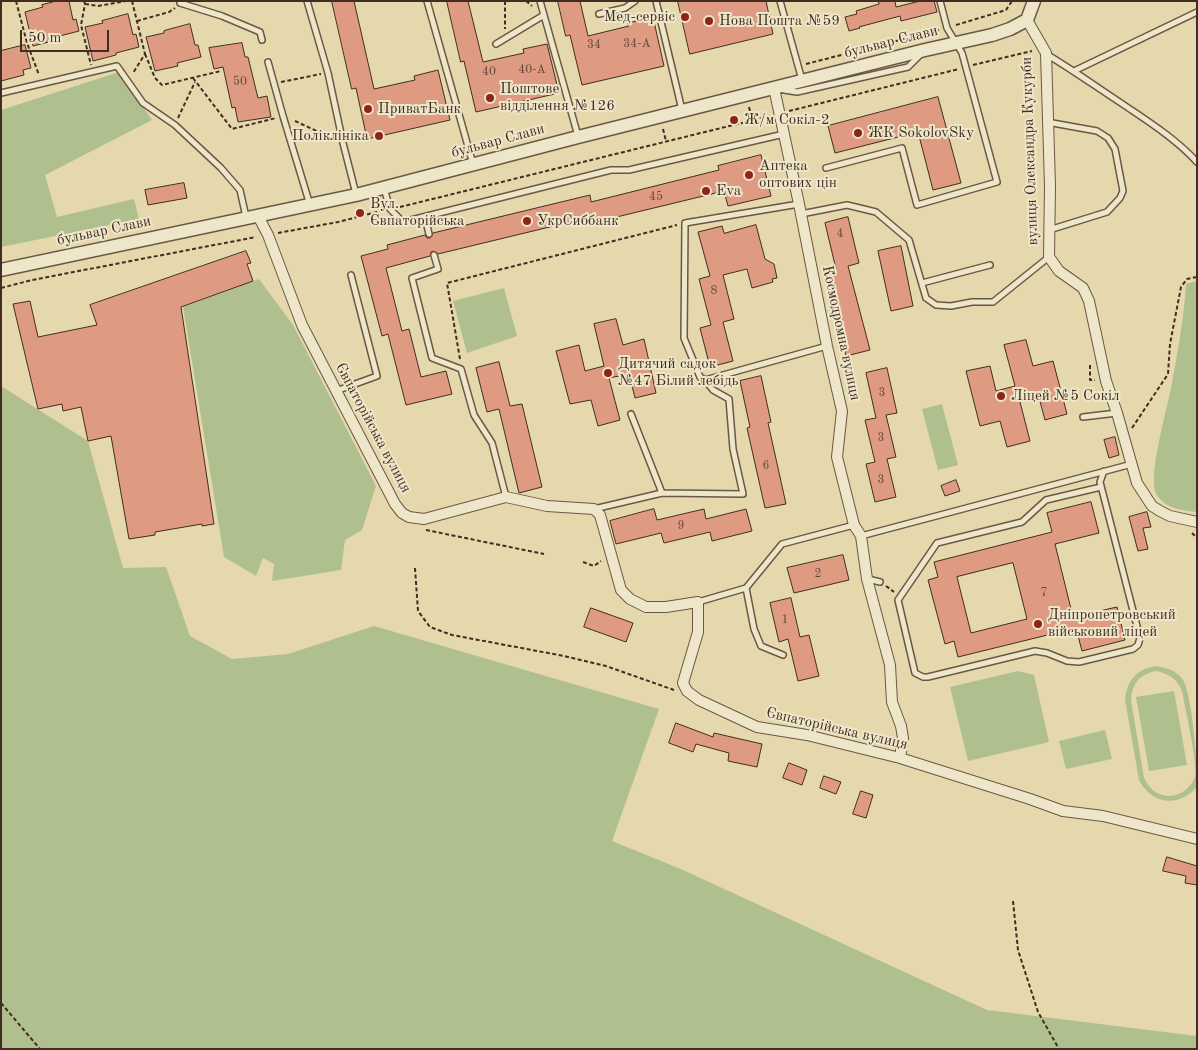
<!DOCTYPE html>
<meta charset="utf-8">
<style>
body{margin:0}
#map{position:relative;width:1198px;height:1050px;overflow:hidden;background:#e5d8ac;font-family:"Old Standard TT",serif}
canvas{display:block}
.frame{position:absolute;inset:0;border:2px solid #422c23;pointer-events:none}
.scale{position:absolute;left:20px;top:30px;width:89px;height:22px;box-sizing:border-box;border:2px solid #422c23;border-top:0;padding-left:6px;font-size:15px;line-height:18px;white-space:nowrap;color:#422c23;-webkit-text-stroke:4px #eee6c9;paint-order:stroke}
</style>
<div id="map">
<canvas width="1198" height="1050"></canvas>
<div class="frame"></div>
<div class="scale">50 m</div>
</div>
<script>
const c = document.querySelector('canvas').getContext('2d');
c.lineJoin = 'round';
function fillPath(path, color) {
  c.fillStyle = color;
  c.fill(path, 'evenodd');
}
function stroke(path, color, width, dash) {
  c.strokeStyle = color;
  c.lineWidth = width;
  c.lineCap = dash ? 'butt' : 'round';
  c.setLineDash(dash || []);
  c.stroke(path);
}
function write(font, color, halo, rows, align = 'center') {
  c.font = font + ' "Old Standard TT",serif';
  c.lineWidth = 4;
  c.setLineDash([]);
  c.textBaseline = 'middle';
  c.strokeStyle = halo;
  c.fillStyle = color;
  for (const [text, x, y, turn = 0] of rows) {
    c.save();
    c.translate(x, y);
    c.rotate((+turn || 0) * Math.PI / 180);
    c.textAlign = isNaN(turn) ? turn : align;
    if (halo) c.strokeText(text, 0, 0);
    c.fillText(text, 0, 0);
    c.restore();
  }
}
const green = new Path2D(`
 M119,72L152,120L45,175L57,217L134,199L139,219L1,247V110Z
 M259,279L293,325L376,486L362,530L345,540L341,570L272,581L274,564L263,558L256,576L224,557L183,307Z
 M1197,281V512C1181,510 1166,509 1157,495C1146,479 1169,403 1172,383C1178,350 1184,317 1186,284Z
 M504,288L517,336L467,353L453,301Z
 M1,386L88,441L123,568L166,567L190,636L232,659L288,654L374,626L659,709L612,841L683,870L987,1010L1197,1036V1049H1Z
 M942,404L958,465L938,470L922,409Z
 M1156,666C1167,668 1176,670 1183,680C1192,693 1198,769 1197,785C1196,789 1190,794 1186,796C1167,807 1148,798 1139,780L1125,700C1127,680 1137,669 1156,666ZM1156,671C1170,674 1177,679 1182,691C1185,708 1198,764 1195,777C1191,788 1180,796 1168,796C1156,795 1149,788 1144,778L1131,700C1132,683 1140,674 1156,671Z
 M1018,671L1034,675L1049,742L968,761L950,687Z
 M1174,691L1187,765L1149,771L1136,697Z
 M1105,730L1112,759L1066,769L1059,741Z`);
const building = new Path2D(`
 M57,1H69L73,20L76,19L79,31L56,37V40L33,46L25,12L43,7L42,5Z
 M332,1H354L374,89L415,80L414,76L438,70L450,120L367,139L356,88L352,89Z
 M447,1H468L483,62L524,53L523,49L547,44L559,93L476,112L464,61L461,62Z
 M558,1H580L588,36L629,26L628,23L653,17L664,66L582,85L570,35L566,36Z
 M678,1H766L773,34L690,54Z
 M878,1H895L896,7L920,1H934L937,12L901,21L900,16L859,27L860,28L849,31L845,17L857,14L856,11L879,4Z
 M128,14L133,35L136,34L139,47L116,53V55L93,61L85,27L103,23L102,21Z
 M190,24L195,45H198L201,57L177,63L178,66L155,71L146,37L164,33V31Z
 M242,43L245,57H248L258,98L267,96L271,117L238,122L235,107L232,108L223,67L214,69L209,48Z
 M25,45L31,68L23,70L24,75L1,81V51Z
 M938,97L961,183L933,190L918,132L835,153L828,126Z
 M761,155L771,196L728,206L724,191L596,222L595,216L438,254L433,251L431,252L430,256L386,268L402,331L409,329L421,377L446,371L452,394L406,405L388,334L382,336L361,256L388,249L387,245L425,235L427,238H430L433,233L590,195L591,202L719,170L718,166Z
 M184,183L187,198L148,205L145,190Z
 M848,217L859,263L848,266L870,350L846,356L825,272L836,269L825,223Z
 M756,225L765,259L774,264L777,278L772,279L773,282L752,288L747,269L723,275L734,319L723,322L733,361L710,367L700,328L711,325L699,279L710,276L698,232L722,226L724,233Z
 M901,246L913,306L891,311L878,251Z
 M246,251L251,263L247,264L253,281L181,307L214,524L202,526V524L155,532V535L129,539L111,436L88,441L81,407L63,411L62,404L38,409L13,304L30,301L38,337L97,325L90,305Z
 M616,319L623,345L644,339L656,393L635,398L629,374L609,378L620,420L598,426L591,400L570,404L556,351L579,345L585,371L604,366L594,324Z
 M1026,340L1033,366L1053,361L1067,414L1045,420L1038,394L1019,398L1030,441L1007,447L1000,421L980,426L966,371L990,366L996,391L1015,386L1004,345Z
 M499,362L510,406L522,404L542,487L519,493L499,409L487,412L476,368Z
 M887,368L897,413L886,415L896,457L887,459L896,497L875,502L866,464L875,462L865,420L876,418L866,373Z
 M761,376L771,422L768,423L786,504L765,508L747,428L750,427L740,381Z
 M1115,437L1119,455L1109,458L1104,440Z
 M956,480L960,491L945,496L941,486Z
 M1091,502L1099,533L1055,544L1073,617L1117,607L1125,640L1082,651L1076,628L958,657L954,641L945,644L928,580L938,577L934,562L1052,532L1047,513ZM1013,563L1027,619L971,633L957,577Z
 M654,509L657,520L704,509L706,519L746,509L752,531L712,541L710,532L664,543L661,533L616,544L610,521Z
 M1147,512L1151,527L1143,528L1148,549L1138,551L1129,517Z
 M843,555L849,580L794,593L787,568Z
 M791,598L800,637L809,635L819,676L798,681L788,639L779,642L770,603Z
 M591,608L633,623L626,642L584,627Z
 M676,723L713,737L714,733L762,744L757,767L728,761L729,753L696,744L693,752L669,743Z
 M789,763L807,770L802,785L783,778Z
 M824,776L841,782L836,794L820,788Z
 M861,791L873,795L866,818L853,814Z
 M1167,857L1197,866V885L1185,883L1186,876L1163,871Z`);
const path = new Path2D(`
 M16,1L27,43L39,75
 M84,1L85,4L81,25L91,65
 M132,1L145,54L133,73
 M505,1V29
 M526,1L532,6
 M85,4L98,6L126,1
 M137,21L169,12L175,8
 M956,25L1006,10L1012,1
 M145,54L155,78L162,85L221,71
 M806,64L939,30
 M973,65L1032,51
 M193,78L232,129L276,118
 M281,82L321,74
 M749,107L752,119
 M789,111L959,69
 M178,118L195,82
 M295,121L334,139
 M663,129L666,141
 M400,207L770,116
 M278,233L338,222L381,211
 M1,288L32,280L256,237
 M460,359L447,283L677,225
 M1090,365V380H1095
 M1132,428L1168,374L1170,344L1181,287L1187,279L1197,277
 M426,530L544,554
 M1192,533L1197,538
 M583,562L594,566L601,561
 M415,568L418,611L430,627L452,635L564,656L606,666L674,690
 M886,586L894,592
 M1013,901L1018,950L1038,1012L1059,1049
 M1,1003L40,1049`);
const service = new Path2D(`
 M180,1V3L222,16L260,32L262,40
 M307,1L328,73L343,143L356,194
 M427,1L473,164
 M540,1L578,136
 M656,1L682,110
 M780,1L802,80
 M599,14L625,8L635,1
 M496,44L544,15
 M1046,54C1073,70 1098,88 1124,105C1149,122 1176,139 1197,162
 M268,62L283,116L310,205
 M1074,71L1197,12
 M784,90L797,92L908,67L920,55
 M1,93L117,66L143,103L175,125L221,168L240,190L246,217
 M1047,122L1097,131L1108,138L1115,149L1123,191L1120,198L1107,212L1049,230
 M826,168L902,148L917,205L997,182L962,53L947,28L940,1
 M384,188L390,209L403,222L611,170H629L784,134
 M799,204L685,223L684,338L700,377L705,380L827,346
 M801,214L847,205L876,212L909,240L926,298L936,305L951,306L972,302H993L1049,257
 M425,217L429,234
 M434,255L438,269L412,278L432,358L461,369L474,415L492,443L506,497
 M922,283L990,265
 M336,391L377,376L351,275
 M631,414L662,493
 M1083,417L1117,413
 M1101,487L1046,500L1022,522L937,543L898,600L915,673L923,677H928L1035,651L1047,653L1067,661L1079,662L1133,649L1138,645L1140,638L1100,482L1104,471
 M594,509L662,493L743,494L733,449L729,399L713,390L705,380
 M861,536L1132,464
 M868,579L880,582
 M746,588L754,629L761,646L783,655
 M698,602L746,588L782,544L854,525`);
const minor = new Path2D(`
 M1027,20L1046,53L1050,186L1049,257L1059,271L1083,288L1089,301L1106,381L1117,413L1137,483L1152,506L1160,511L1170,516L1197,522
 M774,88L799,204L827,346L842,411L837,457L854,525L861,536L867,579L890,665L892,702L901,726L903,738L900,758
 M258,216L268,235L302,325L395,504L402,513L409,517L424,519L506,497L547,506L594,509L600,515L621,590L630,599L646,607H666L698,602V632L683,683L687,691L699,700L757,727L807,735L900,758L1030,799L1063,811L1103,816L1197,839`);
const tertiary = new Path2D(`
 M1,270L356,195L578,137L925,50L992,35L1010,29L1027,20L1034,1`);
const markers = [
 [685,17,5,"#8f2418"],
 [709,21,5,"#8f2418"],
 [490,98,5,"#8f2418"],
 [368,109,5,"#8f2418"],
 [734,120,5,"#8f2418"],
 [858,133,5,"#8f2418"],
 [379,136,5,"#8f2418"],
 [749,175,5,"#8f2418"],
 [706,191,5,"#8f2418"],
 [360,213,5,"#8f2418"],
 [527,221,5,"#8f2418"],
 [608,373,5,"#8f2418"],
 [1001,396,5,"#8f2418"],
 [1038,624,5,"#8f2418"]
];
const numberNames = [
 ["34-А",637,44],
 ["34",594,45],
 ["40-А",532,70],
 ["40",489,72],
 ["50",240,82],
 ["45",656,197],
 ["4",840,234],
 ["8",714,291],
 ["3",882,393],
 ["3",881,438],
 ["6",766,466],
 ["3",881,480],
 ["9",681,526],
 ["2",818,574],
 ["7",1044,593],
 ["1",785,620]
];
const poiNames = [
 ["Мед-сервіс",675,17,"right"],
 ["Нова Пошта №59",719,21],
 ["Поштове",500,89],
 ["відділення №126",500,106],
 ["ПриватБанк",378,109],
 ["Ж/м Сокіл-2",744,120],
 ["ЖК SokolovSky",868,133],
 ["Поліклініка",369,136,"right"],
 ["Аптека",759,166],
 ["оптових цін",759,183],
 ["Eva",716,191],
 ["Вул.",370,204],
 ["Євпаторійська",370,221],
 ["УкрСиббанк",537,221],
 ["Дитячий садок",618,364],
 ["№47 Білий лебідь",618,381],
 ["Ліцей №5 Сокіл",1011,396],
 ["Дніпропетровський",1048,615],
 ["військовий ліцей",1048,632]
];
const streetNames = [
 ["бульвар Слави",891,42,-14],
 ["бульвар Слави",498,141,-15],
 ["вулиця Олександра Кукурби",1030,151,-92],
 ["бульвар Слави",104,231,-12],
 ["Космодромна вулиця",841,333,78],
 ["Євпаторійська вулиця",373,428,62],
 ["Євпаторійська вулиця",837,729,13]
];
fillPath(green, '#afc08e');
fillPath(building, '#de9b82');
stroke(building, '#422c23', 1);
stroke(service, '#6b5745', 8);
stroke(minor, '#6b5745', 12);
stroke(tertiary, '#6b5745', 15);
stroke(path, '#422c23', 2, [4, 2.5]);
stroke(service, '#eee6c9', 5);
stroke(minor, '#eee6c9', 10);
stroke(tertiary, '#eee6c9', 12);
for (const [x, y, r, color] of markers) {
  const dot = new Path2D();
  dot.arc(x, y, r, 0, 2 * Math.PI);
  c.fillStyle = color;
  c.fill(dot);
  stroke(dot, '#eee6c9', 2);
}
write('12px', '#69483b', null, numberNames);
write('15px', '#422c23', '#eee6c9', poiNames, 'left');
write('15px', '#422c23', '#eee6c9', streetNames);
</script>
